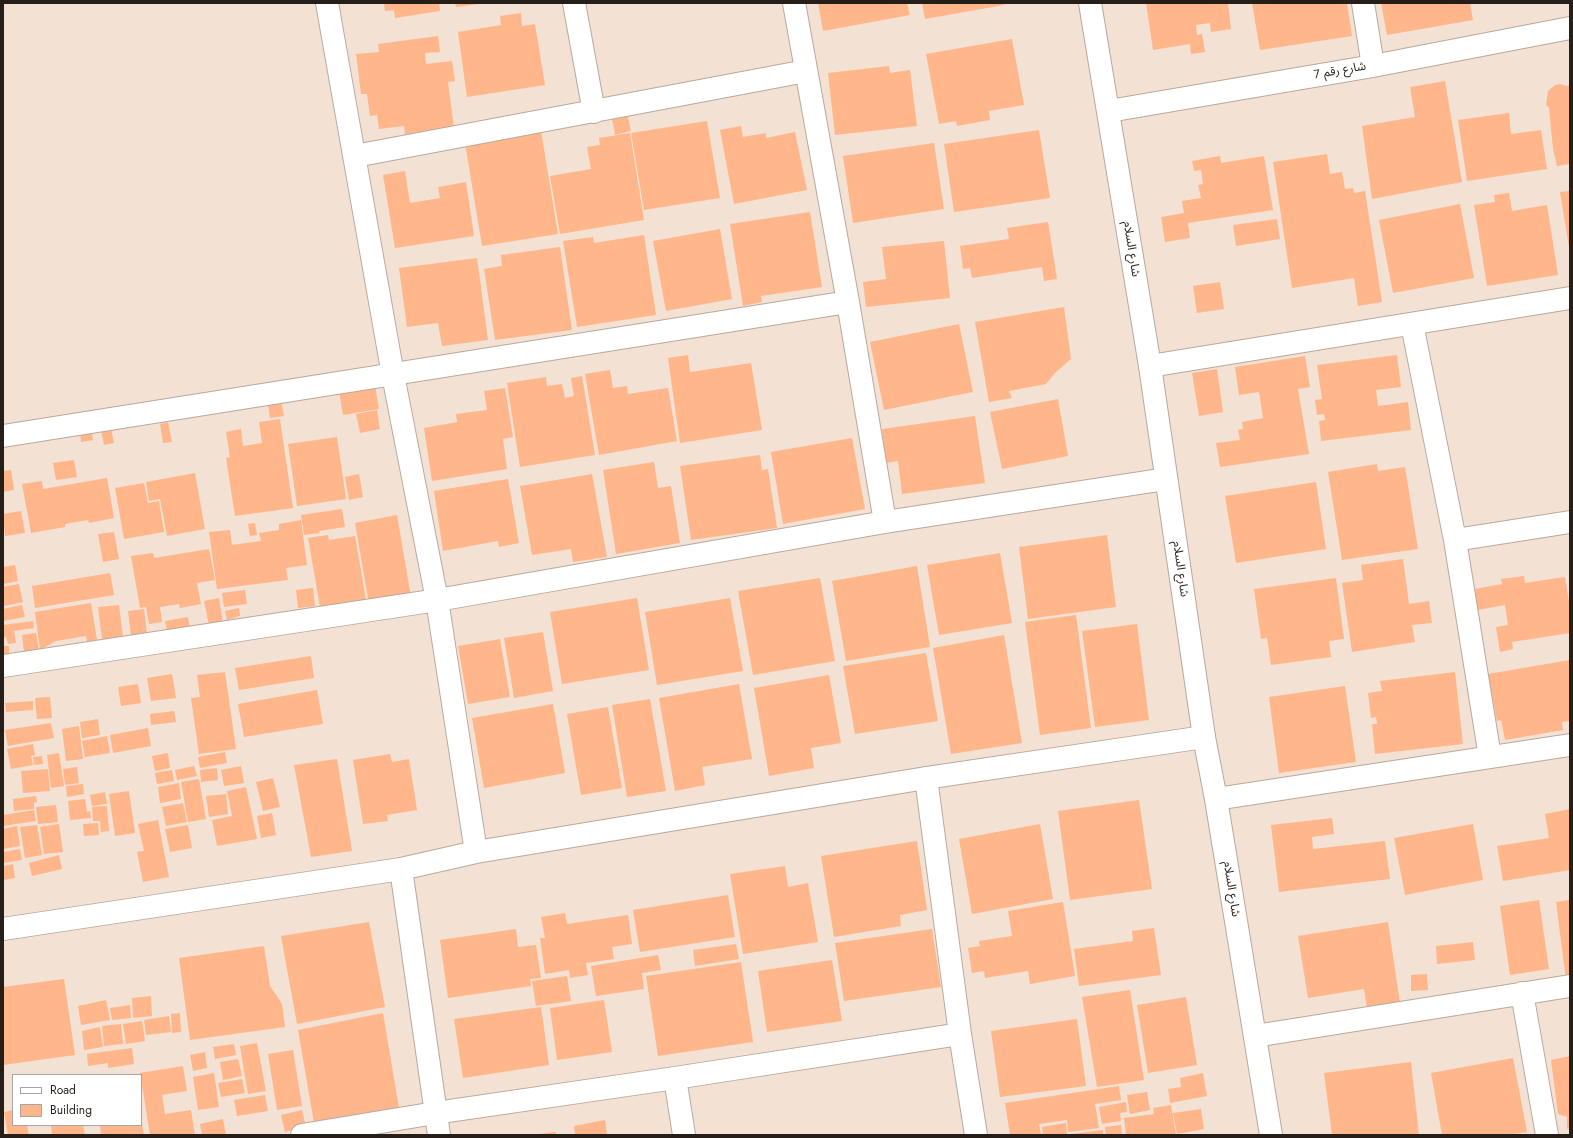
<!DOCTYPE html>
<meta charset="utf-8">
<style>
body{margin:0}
#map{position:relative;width:1573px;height:1138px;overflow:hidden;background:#f3e1d3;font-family:Jost,sans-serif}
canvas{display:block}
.frame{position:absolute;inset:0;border:4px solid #251e19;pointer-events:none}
.legend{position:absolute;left:12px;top:1074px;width:130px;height:52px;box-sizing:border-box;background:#fff;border:1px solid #a8a5a3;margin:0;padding:5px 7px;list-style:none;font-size:12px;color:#251e19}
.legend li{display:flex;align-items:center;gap:8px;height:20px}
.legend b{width:20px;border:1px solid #a8a5a3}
</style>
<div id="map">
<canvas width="1573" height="1138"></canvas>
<div class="frame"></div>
<ul class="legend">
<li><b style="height:5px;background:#fff"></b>Road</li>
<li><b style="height:11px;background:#ffb68a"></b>Building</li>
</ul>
</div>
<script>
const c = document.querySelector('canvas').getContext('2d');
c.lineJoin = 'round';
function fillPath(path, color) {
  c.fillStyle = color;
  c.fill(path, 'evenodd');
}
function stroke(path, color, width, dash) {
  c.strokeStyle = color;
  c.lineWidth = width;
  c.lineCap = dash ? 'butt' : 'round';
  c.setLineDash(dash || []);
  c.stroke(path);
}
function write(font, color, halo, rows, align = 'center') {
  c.font = font + ' Jost,"Noto Sans Arabic",sans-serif';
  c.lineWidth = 3;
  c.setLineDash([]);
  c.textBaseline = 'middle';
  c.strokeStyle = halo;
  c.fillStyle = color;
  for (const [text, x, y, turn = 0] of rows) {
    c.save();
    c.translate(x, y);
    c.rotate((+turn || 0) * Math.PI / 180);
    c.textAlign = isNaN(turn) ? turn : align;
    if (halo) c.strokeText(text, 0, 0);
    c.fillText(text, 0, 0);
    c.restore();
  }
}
const building = new Path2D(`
 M384,3H439L440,11L395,18L394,10L385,11Z
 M455,3H479V4L456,7Z
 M818,3H907L910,15L823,31Z
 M922,3H1003L1004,5L925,19Z
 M1146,3H1228L1231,29L1211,32L1210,23L1196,25L1197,35L1202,34L1205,52L1191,54L1190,44L1153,50Z
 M1252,3H1347L1352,36L1260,50Z
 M1381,3H1470L1473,20L1387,35Z
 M521,13L522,26L535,24L545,85L467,97L458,32L501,25L500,16Z
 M438,36L440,52L425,53L426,64L452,61L455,81L448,82L454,128L405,134L404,126L379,129L377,115L370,116L367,94H361L356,54L379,52L378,44Z
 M1012,39L1024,105L989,111L990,120L957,126L956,121L939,124L926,54Z
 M889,66L890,73L910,70L917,126L835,135L828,73Z
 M1445,81L1462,182L1372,199L1362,126L1415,117L1410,87Z
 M1560,84L1567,86L1570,85V164L1557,166L1553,149L1549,108L1546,105L1548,91L1555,85Z
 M626,109L631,131L615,135L611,113Z
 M1509,113L1511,134L1541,130L1547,169L1467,181L1458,120Z
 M707,121L720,198L644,210L631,133Z
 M741,126L743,137L766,133V138L795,132L807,190L734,204L720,130Z
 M1039,130L1050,198L954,212L944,144Z
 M541,131L558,234L482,246L465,143Z
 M630,133L644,220L560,234L550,176L591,169L587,147L600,145L599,138Z
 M934,143L944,209L853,223L843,156Z
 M1327,154L1330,174L1342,172L1345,189L1353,188L1354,193L1365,191L1382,302L1358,306L1354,278L1292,288L1273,162Z
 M1220,156L1221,163L1264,156L1273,210L1188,223L1190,238L1165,242L1161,217L1184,213L1182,201L1201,198L1198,185L1203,184L1201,170L1194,171L1192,161Z
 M405,171L410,203L440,198L438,187L466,182L474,236L395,248L383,175Z
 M1570,191V247H1569L1560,192Z
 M1509,193L1512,211L1547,205L1558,275L1487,286L1474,205L1495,202L1494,195Z
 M1460,204L1474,278L1393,293L1379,220Z
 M810,212L822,287L761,296L762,302L743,306L730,224Z
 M1277,219L1280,239L1236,246L1233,225Z
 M1048,222L1057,279L1044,281L1042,267L972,278L970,268L963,269L960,246L1009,239L1007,228Z
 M720,229L732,299L666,311L653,241Z
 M644,235L656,315L577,327L563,241L593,237L594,243Z
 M944,241L950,298L866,307L863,282L886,279L882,247Z
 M560,247L572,330L495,340L484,269L502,266L501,255Z
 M477,258L488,340L442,346L438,323L407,327L399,268Z
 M1220,282L1224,309L1197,313L1193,286Z
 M1064,307L1071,359L1055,373L1046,384L1009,391L1012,398L989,402L975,322Z
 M959,324L973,392L884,410L870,342Z
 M688,355L690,372L751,363L762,430L680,443L668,358Z
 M1397,355L1401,387L1376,390L1378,406L1408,402L1411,430L1321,441L1319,421L1325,420L1324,414L1317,415L1315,400L1322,399L1317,365Z
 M1305,356L1310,387L1298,389L1309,454L1220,467L1216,443L1240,440L1238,430L1243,429L1242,422L1263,418L1259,392L1239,395L1235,367Z
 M1217,369L1223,412L1199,416L1192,373Z
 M610,370L613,388L627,386L628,394L668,388L677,441L599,455L585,374Z
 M582,376L595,455L520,467L507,383L546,377L547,386L562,384L565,398L574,396L571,378Z
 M375,386L379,409L343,415L339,392Z
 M505,388L513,437L503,439L507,469L432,481L424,428L457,422L456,414L487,410L484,391Z
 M280,396L284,416L270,418L267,398Z
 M1058,399L1068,456L1002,469L990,412Z
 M377,410L380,429L360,433L356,414Z
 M975,416L985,483L902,494L898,461L886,463L882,429Z
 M280,419L293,508L235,516L226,458L230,457L226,432L241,429L243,446L262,443L259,422Z
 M168,422L172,442L163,443L160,424Z
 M110,423L114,443L104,445L100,425Z
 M91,424L93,440L81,442L79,427Z
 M337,437L346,499L297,506L288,444Z
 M852,438L865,509L783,524L771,452Z
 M760,455L762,470L768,469L777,528L691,540L680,466Z
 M74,460L77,477L56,480L53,463Z
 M654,462L658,488L671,486L680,543L616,554L603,470Z
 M1377,464L1378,471L1405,467L1418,549L1342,560L1328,472Z
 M11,470L14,490L3,492V471Z
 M195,473L205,529L167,536L160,499L149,501L146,482Z
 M359,474L363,497L349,500L345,477Z
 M592,474L607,557L573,562L571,549L532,555L520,486Z
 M107,478L114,518L89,523L88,520L65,524V527L31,533L22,484L42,481L43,489Z
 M508,479L519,543L499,547L498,541L443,551L434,491Z
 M1316,482L1326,549L1236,563L1225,496Z
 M144,483L148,503L159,501L164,532L124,539L115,488Z
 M342,509L345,527L319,531L320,533L304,535L301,515Z
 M21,511L25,533L5,536L3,514Z
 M397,515L411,597L369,604L355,523Z
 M301,520L307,565L286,568L288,580L217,589L209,532L230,530L232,545L261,541L259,533L279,530V524Z
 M255,523L257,535L250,536L248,524Z
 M114,532L119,559L103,562L98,534Z
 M328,535L329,540L355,536L366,600L320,607L308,538Z
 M1107,535L1116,607L1028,619L1019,547Z
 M209,549L215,580L197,583L201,604L180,608L179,604L160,607L162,622L149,624L146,607L140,608L131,556L153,553L154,558Z
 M1000,553L1012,623L939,635L927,565Z
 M1403,559L1409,604L1429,601L1432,623L1412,625L1415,642L1352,652L1342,583L1363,580L1361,565Z
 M15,565L18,581L3,584V567Z
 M917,566L930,647L846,661L832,581Z
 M110,573L114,595L35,608L32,586Z
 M1524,576L1525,583L1565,577L1570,608V633L1512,642L1513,649L1500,652L1496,627L1508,625L1505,605L1478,610L1475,589L1502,584L1501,579Z
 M820,578L835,661L753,675L738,591Z
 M1336,578L1344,639L1329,641L1331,657L1271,665L1267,638L1261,639L1254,589Z
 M19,584L23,602L4,606L3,587Z
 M313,588L315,606L298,608L296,590Z
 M245,590L247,604L224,607L222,593Z
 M219,598L223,623L209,625L204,601Z
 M637,598L649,670L562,684L550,612Z
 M730,598L743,671L657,685L645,612Z
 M91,603L98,646L88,647L86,636L56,641L40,650L35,612Z
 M22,605L25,617L3,621V609Z
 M119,605L124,645L103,648L98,607Z
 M239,608L240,616L227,620L225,611Z
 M144,609L147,635L131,636L128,611Z
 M1076,615L1091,728L1040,735L1025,622Z
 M188,617L190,629L167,632L165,621Z
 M33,621L34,628L14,631L16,643L8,644L6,637L3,638V625Z
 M1137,624L1149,720L1095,727L1082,631Z
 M543,632L553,691L514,698L504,638Z
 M36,633L39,650L24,652L22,635Z
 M1004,635L1022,743L951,754L933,648Z
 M500,639L510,697L468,704L458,646Z
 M3,646H9V655H3Z
 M926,653L938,721L855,734L843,666Z
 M311,656L314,678L239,690L235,668Z
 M1570,660V721L1562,722L1563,730L1505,740L1501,720L1497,721L1488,674Z
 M225,672L236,749L199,754L191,698L200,697L197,675Z
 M1455,672L1463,744L1375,754L1372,724H1377L1376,717L1371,718L1368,693L1382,691L1380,681Z
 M172,674L176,698L151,701L147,678Z
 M829,675L841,743L811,748L814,768L769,776L754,688Z
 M138,684L141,703L121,706L118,687Z
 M739,684L752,759L702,767L705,785L675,791L659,698Z
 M1345,686L1356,762L1279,773L1269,697Z
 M317,690L323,724L244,737L238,704Z
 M50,697L52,718L37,719L35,698Z
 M650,699L666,791L627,797L612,705Z
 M33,701V710L6,712L5,703Z
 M553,704L565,773L484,788L472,718Z
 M608,707L622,788L581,795L567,714Z
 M174,711L176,722L151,725L150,714Z
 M98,719L100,735L82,738L80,722Z
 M51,723L54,738L8,746L5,730Z
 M79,726L83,759L66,761L62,729Z
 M148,728L151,746L113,753L110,735Z
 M107,736L110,753L85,757L82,741Z
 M33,744L35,755L31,756L33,765L11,769L7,749Z
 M225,752L227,763L200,768L198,757Z
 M59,753L64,786L51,788L47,755Z
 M168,753L170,768L155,771L152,756Z
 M390,754L392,762L409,759L417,810L387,815L388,821L363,824L353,760Z
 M42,756L43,764L34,765L33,757Z
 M337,759L352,851L311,857L294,765Z
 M194,766L197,776L177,780L175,770Z
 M241,766L244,783L224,786L221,770Z
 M77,767L79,783L65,785L63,769Z
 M217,768L218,780L201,782L200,770Z
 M48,769L50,791L23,793L21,771Z
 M172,770L174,781L157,784L155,773Z
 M273,778L280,807L263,811L256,782Z
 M199,779L206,819L188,822L181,782Z
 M179,783L181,799L160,803L158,787Z
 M83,784L84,794L67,797L66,786Z
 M246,787L257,839L217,846L212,820L232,816L227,791Z
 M129,791L135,833L115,836L109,794Z
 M105,792L107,804L92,806L90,795Z
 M226,794L228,814L209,817L206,796Z
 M36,796L37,802L34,803V809L14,811L13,799Z
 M85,799L87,812L90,811L91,818L70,820L68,801Z
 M1139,800L1152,889L1070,900L1058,811Z
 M183,803L187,822L166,826L162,807Z
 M56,805L58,822L38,824L36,807Z
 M107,806L109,831L101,832L100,821H93L92,807Z
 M1570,809V870L1503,881L1497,846L1549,838L1545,814Z
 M34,810L36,821L3,826V815Z
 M272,813L276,835L261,838L257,816Z
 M1332,818L1334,834L1312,837L1313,849L1385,841L1390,879L1279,892L1271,825Z
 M158,820L169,877L143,882L137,852L144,851L138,824Z
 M98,823L99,835L84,836L83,824Z
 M59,824L63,852L44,854L40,827Z
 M1040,824L1053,899L972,914L959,839Z
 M1473,824L1483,880L1405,895L1394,838Z
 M37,825L42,855L25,858L20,827Z
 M188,825L192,848L170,852L165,829Z
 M17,826L20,846L3,849V829Z
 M917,841L927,910L900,915L901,926L834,937L821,856Z
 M20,849L22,860L3,863V852Z
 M59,855L62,869L32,876L29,863Z
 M13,864L15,878L3,880V866Z
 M785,866L788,887L808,883L818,942L743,954L730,874Z
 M728,895L735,937L640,952L633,910Z
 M1539,900L1549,969L1510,975L1500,906Z
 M1570,900V979L1566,980L1556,902Z
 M1063,902L1075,976L1030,984L1028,971L985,978L984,971L972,973L968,948L980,946L979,941L1012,936L1008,911Z
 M565,913L567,924L628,915L632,944L612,947L614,959L586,963L588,975L570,978L569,970L545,974L540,938H545L541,917Z
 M369,922L385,1007L297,1024L281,936Z
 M1388,922L1400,1003L1367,1009L1364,989L1308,998L1298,936Z
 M1154,928L1161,975L1079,986L1074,949L1133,941L1132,931Z
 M516,929L518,947L536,945L541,978L530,979L531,986L448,998L440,940Z
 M932,929L941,987L844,1001L835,943Z
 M1473,942L1475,960L1437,964L1436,946Z
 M736,944L739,959L695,966L693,950Z
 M264,946L270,986L282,1004L285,1027L190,1040L179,958Z
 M658,955L661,970L642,973L644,989L596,996L591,966Z
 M832,960L842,1021L767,1032L758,971Z
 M741,962L753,1042L658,1056L646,976Z
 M1427,974L1428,990L1411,991V975Z
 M567,976L571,1001L536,1006L532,981Z
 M64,979L75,1055L3,1065V987Z
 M1130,990L1144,1080L1097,1087L1082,997Z
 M151,996L152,1016L133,1018L132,998Z
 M1186,997L1197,1065L1148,1073L1137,1005Z
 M106,1000L110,1020L81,1025L78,1006Z
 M604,1000L612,1052L557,1060L550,1008Z
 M130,1005L131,1018L112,1020L110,1008Z
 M541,1007L549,1065L463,1078L454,1019Z
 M180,1013L181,1032L172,1033L171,1014Z
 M383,1013L399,1108L314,1123L298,1030Z
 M169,1016L171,1032L146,1035L144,1020Z
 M1077,1019L1086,1086L1000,1097L991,1031Z
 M142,1021L145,1041L126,1044L123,1024Z
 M121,1024L123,1044L104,1046L102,1026Z
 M100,1027L103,1047L84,1050L82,1031Z
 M257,1043L266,1091L248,1094L240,1046Z
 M234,1044L236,1055L215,1059L213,1047Z
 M132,1048L134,1064L108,1068V1063L88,1066L87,1054Z
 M293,1050L302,1106L277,1110L268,1054Z
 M205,1052L207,1068L193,1071L190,1055Z
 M1570,1056V1128L1567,1129V1117L1558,1114L1551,1060Z
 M1513,1058L1527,1132L1509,1135H1442L1431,1073Z
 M238,1059L242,1076L223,1080L220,1062Z
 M1411,1062L1419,1135H1332L1324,1073Z
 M183,1066L187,1091L162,1095L165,1114L191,1110L195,1135H150L140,1073Z
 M214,1073L219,1107L198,1110L193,1077Z
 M1203,1073L1207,1096L1170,1103L1168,1089L1181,1087L1180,1078Z
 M242,1079L245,1093L221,1097L218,1083Z
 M1119,1086L1121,1100L1095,1104L1099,1128L1068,1132L1067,1120L1039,1124L1041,1135H1010L1005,1103Z
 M1147,1092L1150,1110L1130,1114L1127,1095Z
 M265,1095L268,1111L237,1116L234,1100Z
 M1126,1102L1127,1112L1120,1113L1121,1121L1102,1124L1099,1107Z
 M1171,1105L1176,1135H1126L1124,1118L1154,1114L1153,1108Z
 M1201,1109L1204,1129L1177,1134L1173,1113Z
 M13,1110V1125H27L29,1135H8L4,1112Z
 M302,1110L306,1127L285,1132L281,1115Z
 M223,1119L226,1135H202L200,1124Z
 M605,1120L607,1135H575L574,1126Z
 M1066,1123L1067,1135H1043L1042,1127Z
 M51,1125H83L85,1135H52Z
 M100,1125H142L144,1135H101Z
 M1121,1125L1122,1135H1106L1105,1127Z
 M1103,1130V1135H1071V1134Z
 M556,1132V1135H539V1134Z`);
const street = new Path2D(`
 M327,3L393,375L437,600L476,852
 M574,3L594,112
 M794,3L848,302L885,522
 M1363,3L1373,66
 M1109,111L1373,66L1570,28
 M355,156L806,71
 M1412,324L1455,540L1490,757
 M1150,366L1570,298
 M3,436L848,302
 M1455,540L1570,522
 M3,666L437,600L885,522L1166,479
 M926,778L960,1034L976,1135
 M1216,799L1570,745
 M401,869L439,1135
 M3,929L401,869L476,852L926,778L1204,737
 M1522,993L1547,1135
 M1255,1036L1570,986
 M675,1078L684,1135
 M302,1135L435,1113L675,1078L960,1034`);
const secondary = new Path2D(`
 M1090,3L1150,366L1204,737L1216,799L1271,1135`);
const streetNames = [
 ["شارع رقم 7",1340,71,-10],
 ["شارع السلام",1131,249,81],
 ["شارع السلام",1180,569,82],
 ["شارع السلام",1231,889,81]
];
fillPath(building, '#ffb68a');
stroke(street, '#baa99c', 24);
stroke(secondary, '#baa99c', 24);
stroke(street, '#fff', 22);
stroke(secondary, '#fff', 22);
write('12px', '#251e19', '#fff', streetNames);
</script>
